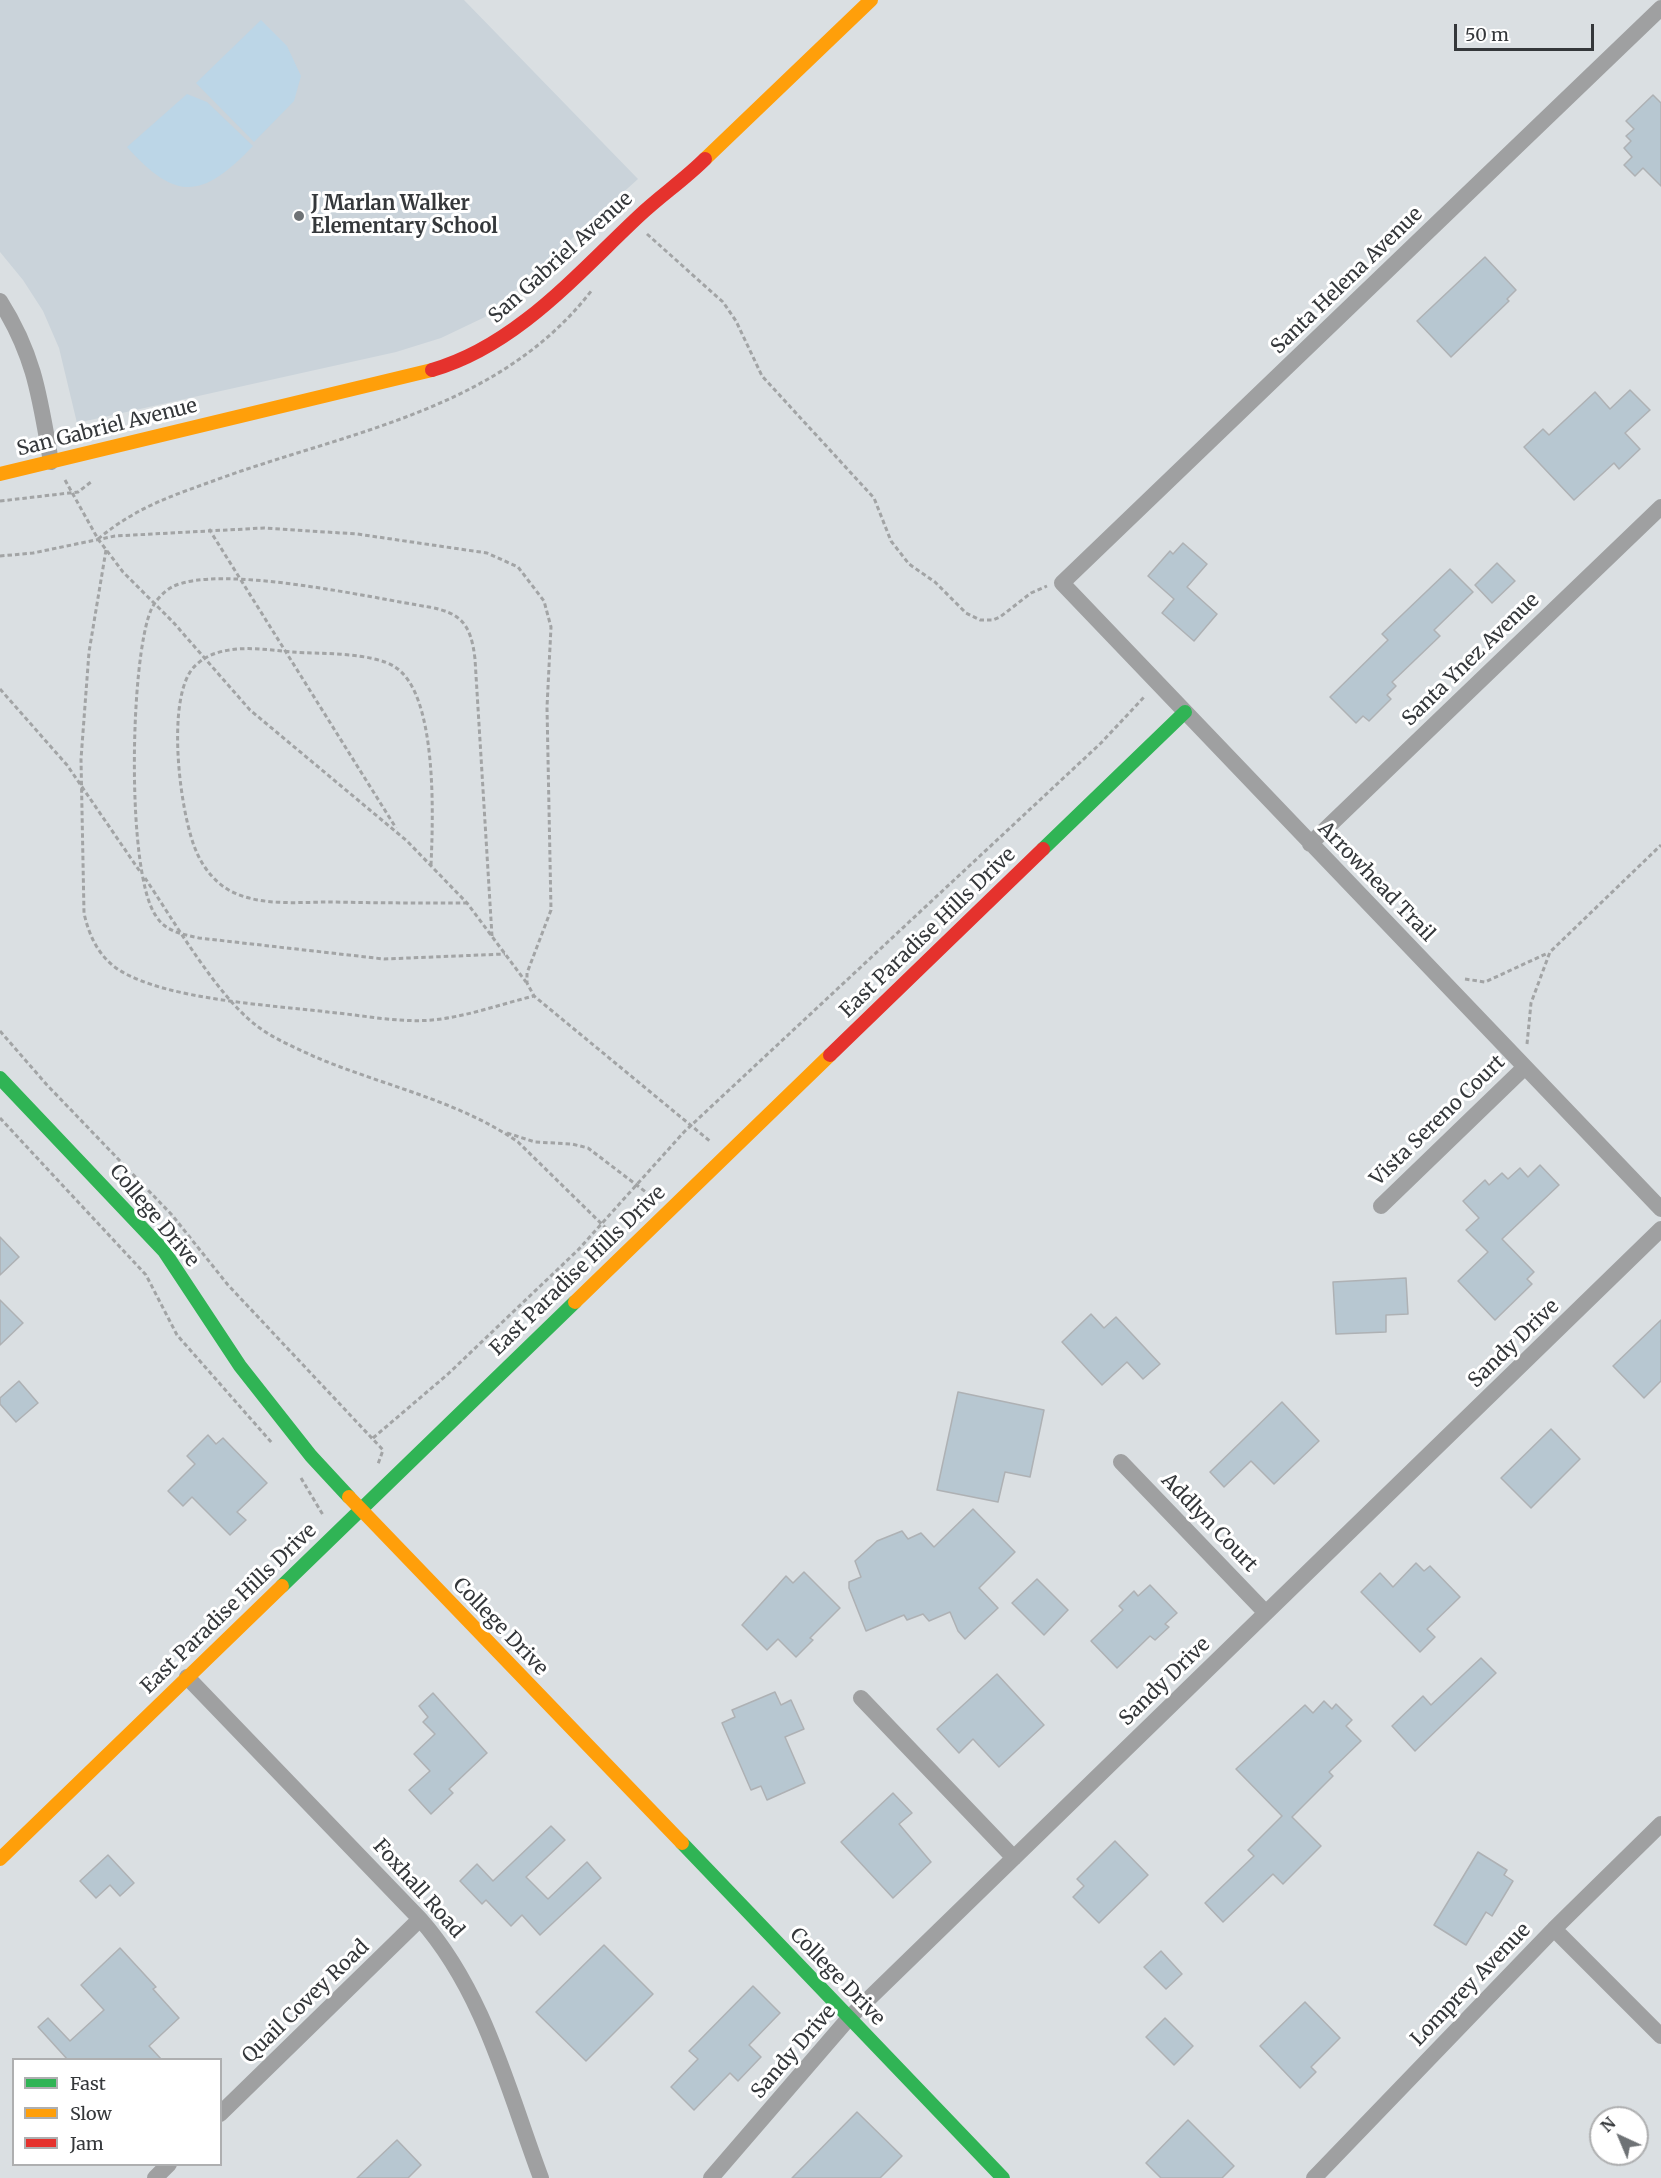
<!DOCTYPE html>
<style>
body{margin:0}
#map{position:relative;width:1661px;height:2178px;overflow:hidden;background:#dadfe2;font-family:Merriweather,serif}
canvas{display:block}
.legend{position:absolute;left:12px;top:2058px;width:210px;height:108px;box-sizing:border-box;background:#fff;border:2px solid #aeafb0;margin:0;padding:8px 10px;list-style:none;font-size:18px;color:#34373a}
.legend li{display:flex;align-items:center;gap:12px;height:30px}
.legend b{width:30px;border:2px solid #aeafb0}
.north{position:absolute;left:1589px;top:2106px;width:60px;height:60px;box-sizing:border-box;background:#fff;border:2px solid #aeafb0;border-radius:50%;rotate:316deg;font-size:16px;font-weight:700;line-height:24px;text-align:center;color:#34373a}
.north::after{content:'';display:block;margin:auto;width:21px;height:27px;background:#6e7275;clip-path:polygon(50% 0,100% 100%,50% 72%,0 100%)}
.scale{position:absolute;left:1454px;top:24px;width:140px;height:27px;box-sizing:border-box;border:3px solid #34373a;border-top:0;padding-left:8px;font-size:18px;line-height:21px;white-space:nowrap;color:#34373a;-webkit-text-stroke:4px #fff;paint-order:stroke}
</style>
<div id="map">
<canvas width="1661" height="2178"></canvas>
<ul class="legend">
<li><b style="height:8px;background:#30b455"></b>Fast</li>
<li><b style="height:8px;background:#ff9f0a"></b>Slow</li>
<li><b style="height:8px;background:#e5322d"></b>Jam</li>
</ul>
<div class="north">N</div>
<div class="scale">50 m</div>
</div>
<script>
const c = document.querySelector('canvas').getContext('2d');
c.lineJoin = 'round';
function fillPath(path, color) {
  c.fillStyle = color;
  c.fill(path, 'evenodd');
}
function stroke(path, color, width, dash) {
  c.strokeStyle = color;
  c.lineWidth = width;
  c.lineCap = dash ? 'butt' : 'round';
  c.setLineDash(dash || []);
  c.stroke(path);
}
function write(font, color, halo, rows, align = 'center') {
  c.font = font + ' Merriweather,serif';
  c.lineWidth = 6;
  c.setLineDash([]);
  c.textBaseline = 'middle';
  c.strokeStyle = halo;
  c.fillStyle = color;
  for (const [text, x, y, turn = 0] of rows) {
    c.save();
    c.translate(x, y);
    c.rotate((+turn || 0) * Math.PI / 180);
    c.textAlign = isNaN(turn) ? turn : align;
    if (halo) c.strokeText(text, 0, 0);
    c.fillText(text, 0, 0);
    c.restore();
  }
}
const built = new Path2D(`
 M0,0H464L638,179L485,317L441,338L396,352L77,423L59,348L43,311L23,280L0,252Z`);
const green = new Path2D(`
 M261,20L287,46L301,76L294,101L254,142L196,83Z
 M187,94L207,102L253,146C203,198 177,203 127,147Z`);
const building = new Path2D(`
 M1653,95L1661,103V186L1643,168L1635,176L1624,165L1632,157L1624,148L1631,141L1626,136L1634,129L1626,121Z
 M1485,257L1516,290L1507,299L1509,301L1451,357L1417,321Z
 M1630,390L1650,410L1625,433L1640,449L1619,469L1614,463L1574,500L1524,447L1543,429L1549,435L1595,392L1610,409Z
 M1183,543L1207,564L1187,587L1217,614L1194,641L1162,613L1174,599L1148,576L1170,551L1173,554Z
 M1497,563L1515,581L1492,603L1475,585Z
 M1450,569L1473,592L1434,630L1440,636L1392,682L1396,686L1387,695L1391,699L1369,721L1363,716L1356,723L1330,697L1388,640L1382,634Z
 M1540,1165L1559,1185L1502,1239L1534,1272L1527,1279L1532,1284L1495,1320L1458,1281L1488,1252L1466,1230L1479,1218L1463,1201L1485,1180L1489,1185L1502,1173L1508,1179L1520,1168L1528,1177Z
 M0,1237L19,1257L0,1275Z
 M1406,1278L1408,1314L1386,1315V1332L1336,1334L1333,1282Z
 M0,1300L23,1323L0,1345Z
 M1091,1314L1104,1328L1116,1317L1160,1364L1143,1379L1127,1362L1102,1385L1062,1342Z
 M1661,1320V1381L1644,1398L1613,1366Z
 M19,1381L38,1403L16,1422L0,1404V1398Z
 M958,1392L1044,1410L1030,1477L1005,1472L998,1502L937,1490Z
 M1282,1402L1319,1441L1274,1484L1251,1461L1224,1487L1210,1472Z
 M1551,1429L1580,1459L1531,1508L1501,1478Z
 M208,1435L216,1444L223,1438L267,1483L237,1512L246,1520L230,1535L192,1497L183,1506L168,1491L195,1464L187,1456Z
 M973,1509L1015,1552L979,1588L998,1608L965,1639L958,1631L950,1612L929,1621L923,1614L907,1620L904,1615L866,1631L849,1588V1582L861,1577L855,1561L877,1541L902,1531L908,1539L921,1533L934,1547Z
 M1416,1563L1424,1571L1430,1566L1460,1597L1427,1629L1435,1637L1420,1652L1361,1592L1380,1573L1393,1587Z
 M804,1572L840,1608L810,1638L813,1640L796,1657L778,1639L767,1650L742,1625L786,1576L793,1583Z
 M1037,1579L1068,1610L1044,1635L1012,1603Z
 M1150,1585L1177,1613L1165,1624L1169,1627L1155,1640L1150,1636L1117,1668L1091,1641L1123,1610L1119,1606L1134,1591L1138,1596Z
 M1481,1658L1496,1673L1415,1751L1392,1726L1423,1696L1431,1705Z
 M997,1674L1044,1725L999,1767L973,1739L959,1753L937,1729Z
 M775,1692L781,1705L791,1700L804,1729L785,1737L805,1783L767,1800L761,1786L751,1790L722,1723L735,1717L732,1710Z
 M433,1693L487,1753L449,1789L453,1793L431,1814L409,1790L430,1771L414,1754L435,1734L423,1722L428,1717L419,1706Z
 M1324,1701L1332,1709L1336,1704L1352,1720L1346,1726L1361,1741L1329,1772L1333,1776L1292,1817L1321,1846L1283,1884L1273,1874L1223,1922L1205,1903L1254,1856L1248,1850L1282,1816L1236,1769L1305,1705L1313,1713Z
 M893,1793L912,1813L899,1824L931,1862L893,1898L841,1842Z
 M551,1826L565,1840L526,1877L548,1899L587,1862L601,1878L540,1935L522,1915L511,1926L486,1900L482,1904L460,1881L477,1864L493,1881Z
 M1115,1841L1148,1875L1099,1923L1073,1897L1084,1886L1077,1879Z
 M1478,1852L1507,1870L1504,1875L1513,1881L1492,1916L1486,1912L1466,1945L1434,1925Z
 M108,1855L134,1883L120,1896L110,1885L96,1898L80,1881Z
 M604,1945L653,1994L586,2061L536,2012Z
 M120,1948L156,1987L153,1989L179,2018L149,2046L162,2060H68L38,2027L48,2018L70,2041L104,2010L81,1985Z
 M1161,1951L1182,1974L1166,1989L1144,1967Z
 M753,1986L780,2013L749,2045L761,2057L738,2081L730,2073L694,2110L671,2087L698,2059L689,2051Z
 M1305,2002L1340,2038L1311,2067L1316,2072L1300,2088L1260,2046Z
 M1165,2018L1193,2046L1174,2065L1146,2037Z
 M857,2112L902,2156L880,2178H792Z
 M1188,2120L1234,2166L1222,2178H1161L1146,2163Z
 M397,2140L421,2165L408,2178H357Z`);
const path = new Path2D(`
 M647,234L723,302L736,321L762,376L874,498L891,541L909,564L935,582L966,613L980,620H993L1000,617L1031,593L1047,586
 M65,480L98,539L123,572L173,622L250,710L407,841L467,903L526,982
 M0,501L78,492L91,482
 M209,529L396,828
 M98,539C139,505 175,495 224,477C356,430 501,408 592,290
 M106,550L89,652L81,759L84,913C89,936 99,957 119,970C167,1000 271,1005 328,1012C362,1015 398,1023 432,1020C466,1017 501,1004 534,996
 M0,556L33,553L115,536L264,528L357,534L487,553L518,567L544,601L551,627L547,707L551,910L527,973V983L534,996L711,1142
 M0,689L67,765L141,873
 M431,865C433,819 438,694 395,667C372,652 320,654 292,652C262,649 220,642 196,665C164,693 180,817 197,853C205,871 219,887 237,894C266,906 301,902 331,902C377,903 422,903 467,903
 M145,878C174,921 217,996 257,1026C274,1039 294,1047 313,1056C380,1085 458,1100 518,1142L615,1237
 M492,936L475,659C471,625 462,613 429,607C372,598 219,563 172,587C163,592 155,601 151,610C130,659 126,874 156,916C166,932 182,934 199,938L384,959L505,954
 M1465,979L1485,982L1548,953
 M0,1031L47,1085L172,1215L228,1285L383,1450L378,1464
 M1527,1044L1531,1003L1550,952L1661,845
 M0,1118L146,1275L177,1335L272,1443
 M507,1133L535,1142L572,1144L588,1148L655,1199
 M373,1438L448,1374L578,1250L684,1132L1101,743L1145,696
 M301,1478L323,1515`);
const street = new Path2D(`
 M1661,8L1062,583L1661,1209
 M0,301C35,356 40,399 51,462
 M1310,844L1661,507
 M1381,1206L1525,1067
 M1121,1462L1266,1613
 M187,1677L420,1919C484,1991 508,2090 541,2178
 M861,1698L1014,1858
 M1554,1929L1661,2036
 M220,2114L420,1919
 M155,2178L169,2164
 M711,2178L849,2018L1661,1229
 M1314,2178L1554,1929L1661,1824`);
const fast = new Path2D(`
 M1043,849L1185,712
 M0,1078L164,1251L240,1366L311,1456L349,1497
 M282,1586L575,1302
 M682,1843L1003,2178`);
const slow = new Path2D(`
 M705,159L871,0
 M0,474L432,370
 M575,1302L830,1055
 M349,1497L682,1843
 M0,1859L282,1586`);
const jam = new Path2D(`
 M432,370C516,346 577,274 639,216C660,196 684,180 705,159
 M830,1055L1043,849`);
const markers = [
 [299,216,6,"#6e7275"]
];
const poiNames = [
 ["J Marlan Walker",311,204],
 ["Elementary School",311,227]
];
const streetNames = [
 ["San Gabriel Avenue",561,258,-42],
 ["Santa Helena Avenue",1347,281,-44],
 ["San Gabriel Avenue",107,428,-14],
 ["Santa Ynez Avenue",1471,660,-44],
 ["Arrowhead Trail",1376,882,46],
 ["East Paradise Hills Drive",928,933,-44],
 ["Vista Sereno Court",1438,1121,-44],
 ["College Drive",154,1216,50],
 ["East Paradise Hills Drive",578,1271,-44],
 ["Sandy Drive",1514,1344,-44],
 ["Addlyn Court",1209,1523,46],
 ["East Paradise Hills Drive",229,1609,-44],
 ["College Drive",500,1627,46],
 ["Sandy Drive",1165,1682,-44],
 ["Foxhall Road",418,1889,48],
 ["College Drive",837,1977,46],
 ["Lomprey Avenue",1471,1985,-46],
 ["Quail Covey Road",306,2002,-44],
 ["Sandy Drive",794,2052,-49]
];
fillPath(built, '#cad3da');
fillPath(green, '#bcd6e7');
fillPath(building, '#b7c7d1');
stroke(building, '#aeb1b4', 1.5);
stroke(path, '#a2a4a5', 3, [4.5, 3]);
stroke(street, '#9fa0a1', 16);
stroke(fast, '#30b455', 14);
stroke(slow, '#ff9f0a', 14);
stroke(jam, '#e5322d', 14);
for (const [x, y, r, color] of markers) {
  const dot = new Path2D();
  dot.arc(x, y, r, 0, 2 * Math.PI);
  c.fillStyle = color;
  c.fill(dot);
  stroke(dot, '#fff', 2);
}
write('bold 20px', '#34373a', '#fff', poiNames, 'left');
write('20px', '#34373a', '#fff', streetNames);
</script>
